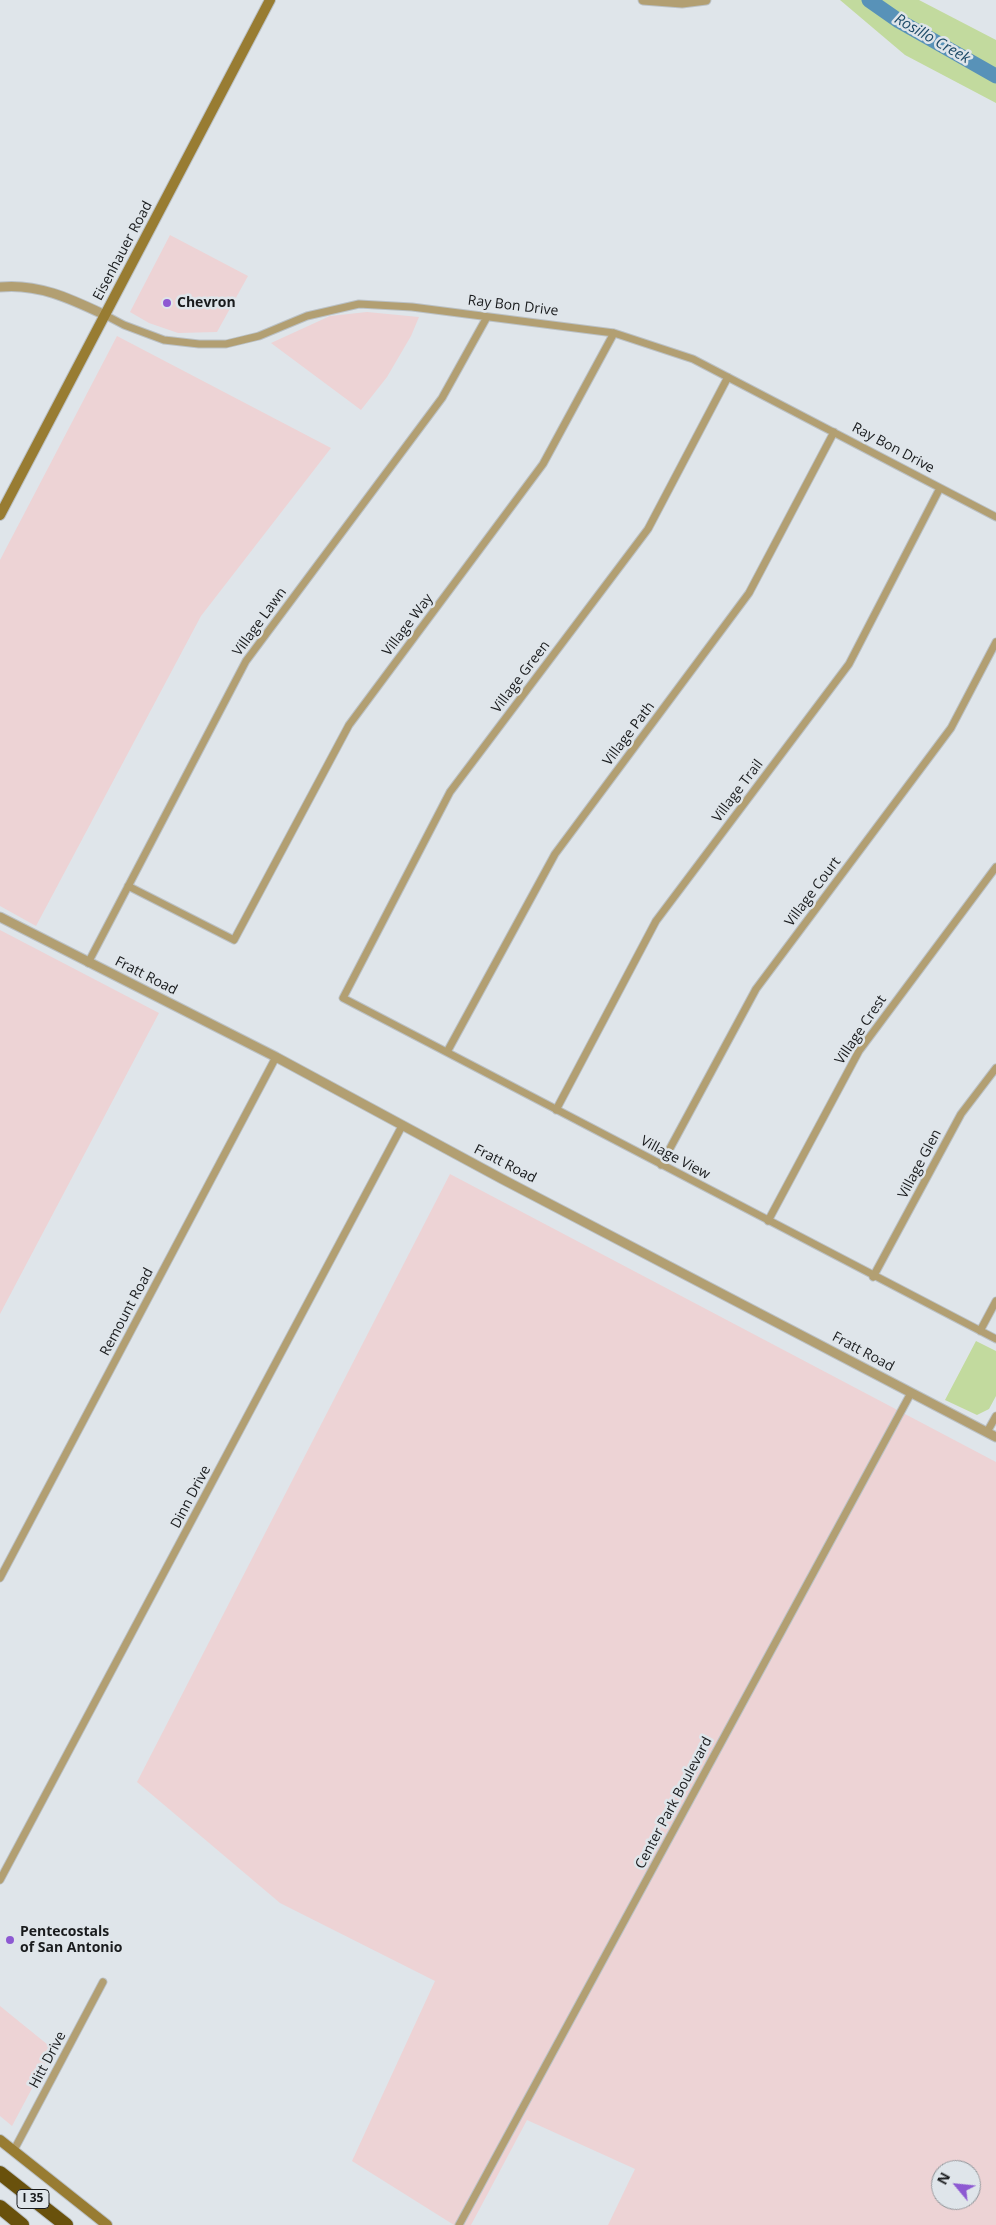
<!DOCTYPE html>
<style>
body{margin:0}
#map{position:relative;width:996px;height:2225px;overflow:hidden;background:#dfe5ea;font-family:"Open Sans",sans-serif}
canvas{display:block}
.north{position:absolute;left:931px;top:2160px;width:50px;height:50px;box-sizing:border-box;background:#dfe5ea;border:1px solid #909498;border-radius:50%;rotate:298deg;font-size:14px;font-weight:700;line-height:20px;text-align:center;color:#191b1d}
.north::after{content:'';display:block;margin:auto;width:18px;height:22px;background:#8d59d2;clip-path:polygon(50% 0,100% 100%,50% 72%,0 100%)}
</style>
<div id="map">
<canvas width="996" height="2225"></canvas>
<div class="north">N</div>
</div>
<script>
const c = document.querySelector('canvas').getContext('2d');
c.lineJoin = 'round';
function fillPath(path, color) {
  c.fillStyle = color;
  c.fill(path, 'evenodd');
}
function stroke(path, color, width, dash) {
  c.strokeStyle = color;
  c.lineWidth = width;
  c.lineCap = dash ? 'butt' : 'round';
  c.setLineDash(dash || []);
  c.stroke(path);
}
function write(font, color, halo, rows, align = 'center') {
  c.font = font + ' "Open Sans",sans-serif';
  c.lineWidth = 5;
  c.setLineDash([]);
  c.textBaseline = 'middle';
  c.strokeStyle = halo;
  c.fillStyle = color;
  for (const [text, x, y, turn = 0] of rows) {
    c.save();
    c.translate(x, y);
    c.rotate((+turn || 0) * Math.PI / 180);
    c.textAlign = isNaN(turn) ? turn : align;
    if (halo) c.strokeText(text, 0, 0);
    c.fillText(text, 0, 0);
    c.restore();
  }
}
const commercial = new Path2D(`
 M170,235L248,276L217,332L178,333L149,323L130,312Z
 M367,312L419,317L411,336L387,377L361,410L271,343L330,316Z
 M117,336L331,448L201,616L36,926L0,906V560Z
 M0,930L159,1013L0,1314Z
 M450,1174L996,1462V2225H608L635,2169L527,2120L471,2225H454L352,2161L435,1981L280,1903L137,1782ZM941,2170H971V2200H941Z
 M0,2006L53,2049L12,2126L0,2116Z`);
const green = new Path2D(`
 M840,0H919L996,40V103L905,55Z
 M976,1341L996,1351V1396L989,1409L977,1415L945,1400Z`);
const river = new Path2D(`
 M869,0L899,21L996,76`);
const minor = new Path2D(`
 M105,315L124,325L164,340L199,344H226L259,336L307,316L359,304L412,307L614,333L693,359L996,517
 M728,377L648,529L450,792L343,998L996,1339
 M128,886L234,940L349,725L543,464L614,333
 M88,963L246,661L442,398L487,317
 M447,1052L555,854L749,593L834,432
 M556,1110L656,921L849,664L940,488
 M661,1165L756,989L951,728L996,642
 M768,1221L859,1051L996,867
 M873,1277L961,1114L996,1068
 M980,1331L996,1301
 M987,1432L996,1416
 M0,1578L276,1057
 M0,1880L402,1126
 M14,2150L103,1982
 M459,2225L911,1393`);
const tertiary = new Path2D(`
 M643,0L682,3L706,0
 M0,287C38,283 71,299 105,315
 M0,917L276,1057L502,1179L996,1437`);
const secondary = new Path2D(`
 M0,515L270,0
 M0,2140L107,2225`);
const motorway = new Path2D(`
 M0,2173L66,2225
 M0,2207L22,2225`);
const markers = [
 [167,303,5,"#8d59d2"],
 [10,1940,5,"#8d59d2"]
];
const shields = [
 [33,2199,32]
];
const shieldNames = [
 ["I 35",33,2199]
];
const streetNames = [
 ["Eisenhauer Road",123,251,-62],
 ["Ray Bon Drive",513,306,7],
 ["Ray Bon Drive",893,448,28],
 ["Village Lawn",260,622,-54],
 ["Village Way",408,625,-53],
 ["Village Green",521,677,-53],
 ["Village Path",629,734,-53],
 ["Village Trail",738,791,-53],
 ["Village Court",813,892,-53],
 ["Fratt Road",146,976,27],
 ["Village Crest",861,1030,-56],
 ["Village View",675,1158,28],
 ["Fratt Road",505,1164,27],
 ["Village Glen",920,1164,-62],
 ["Remount Road",127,1312,-62],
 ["Fratt Road",863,1352,28],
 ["Dinn Drive",191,1497,-62],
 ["Center Park Boulevard",674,1803,-62],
 ["Hitt Drive",48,2060,-62]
];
const poiNames = [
 ["Chevron",177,303],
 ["Pentecostals",20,1932],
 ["of San Antonio",20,1948]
];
const waterNames = [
 ["Rosillo Creek",932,39,30]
];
fillPath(commercial, '#edd3d5');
fillPath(green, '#c2da9e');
stroke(river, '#5892b8', 15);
stroke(minor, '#bbc1c5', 9);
stroke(tertiary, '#bbc1c5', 11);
stroke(secondary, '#bbc1c5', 12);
stroke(motorway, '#bbc1c5', 16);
stroke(minor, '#b29f72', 7);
stroke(tertiary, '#b29f72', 9);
stroke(secondary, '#987c32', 10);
stroke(motorway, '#69510c', 14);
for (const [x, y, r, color] of markers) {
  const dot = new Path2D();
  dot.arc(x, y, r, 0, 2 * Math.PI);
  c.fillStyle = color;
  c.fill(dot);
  stroke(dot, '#dfe5ea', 2);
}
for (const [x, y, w] of shields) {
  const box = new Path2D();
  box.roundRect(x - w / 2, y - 9.5, w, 19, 4);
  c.fillStyle = '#dfe5ea';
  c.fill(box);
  stroke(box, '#191b1d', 1);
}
write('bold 12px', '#191b1d', null, shieldNames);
write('14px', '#191b1d', '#dfe5ea', streetNames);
write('bold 14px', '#191b1d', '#dfe5ea', poiNames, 'left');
write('italic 15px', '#1e4b68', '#dfe5ea', waterNames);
</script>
